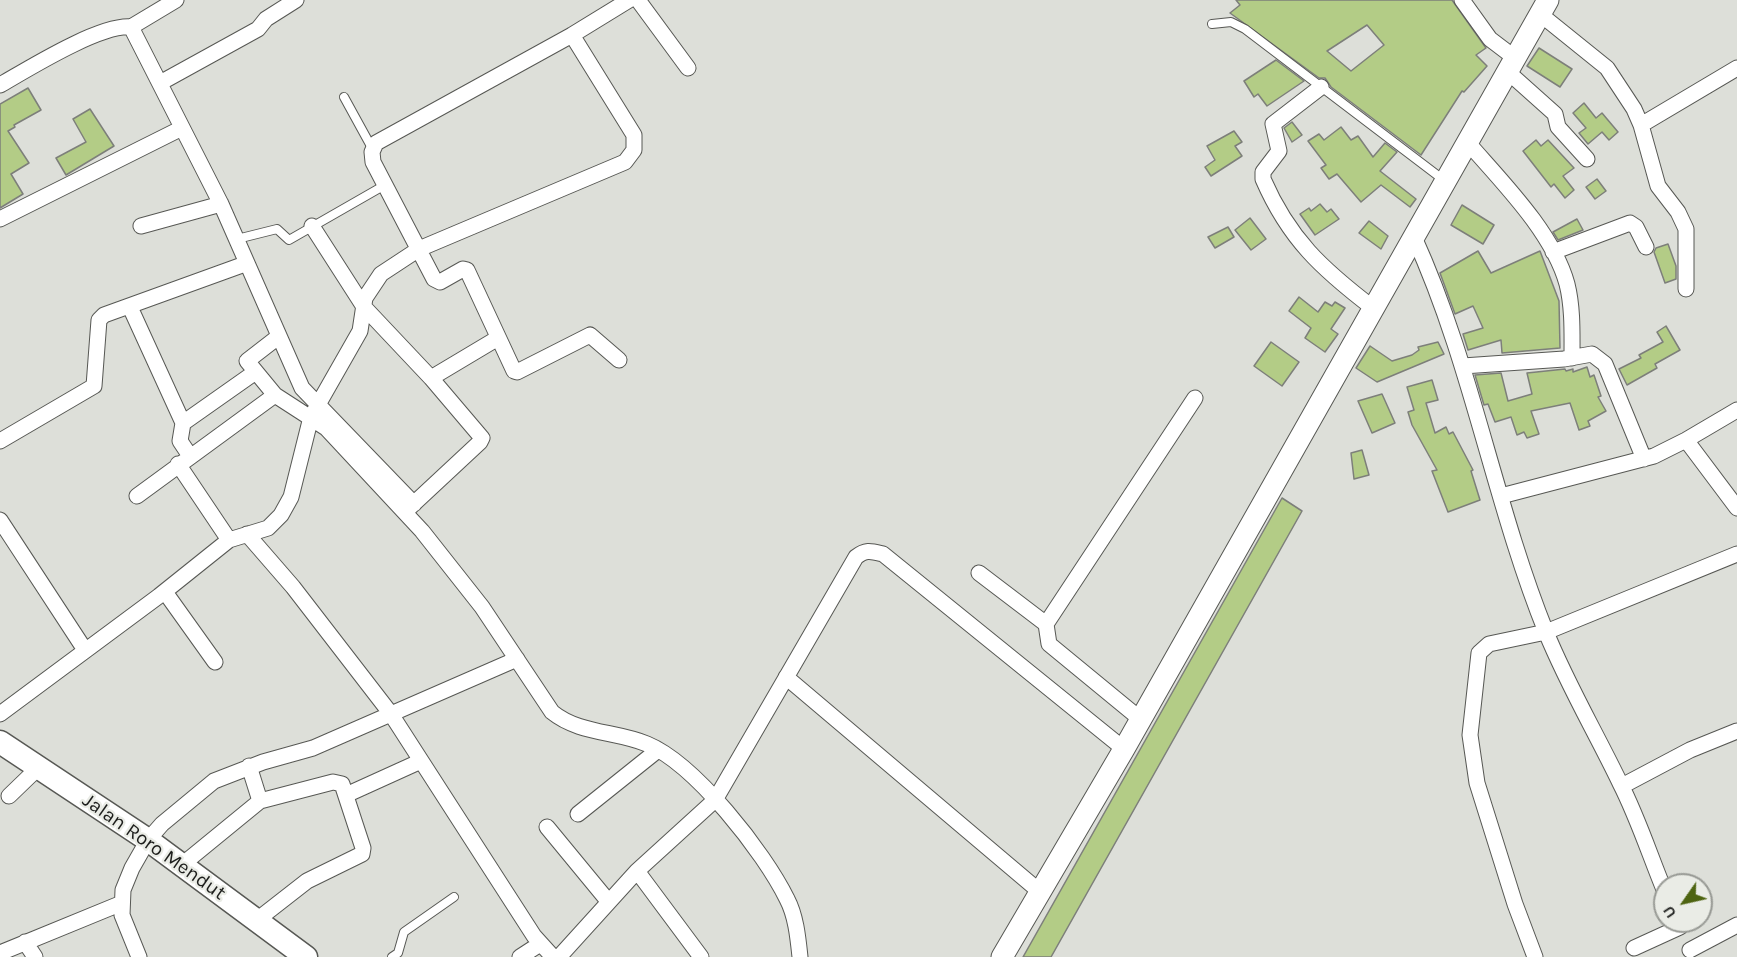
<!DOCTYPE html>
<style>
body{margin:0}
#map{position:relative;width:1737px;height:957px;overflow:hidden;background:#dddfd9;font-family:Karla,sans-serif}
canvas{display:block}
.north{position:absolute;left:1653px;top:873px;width:60px;height:60px;box-sizing:border-box;background:#eaece6;border:2px solid #989a95;border-radius:50%;rotate:236deg;font-size:16px;font-weight:700;line-height:24px;text-align:center;color:#1d1e1c}
.north::after{content:'';display:block;margin:auto;width:21px;height:27px;background:#4e6411;clip-path:polygon(50% 0,100% 100%,50% 72%,0 100%)}
</style>
<div id="map">
<canvas width="1737" height="957"></canvas>
<div class="north">U</div>
</div>
<script>
const c = document.querySelector('canvas').getContext('2d');
c.lineJoin = 'round';
function fillPath(path, color) {
  c.fillStyle = color;
  c.fill(path, 'evenodd');
}
function stroke(path, color, width, dash) {
  c.strokeStyle = color;
  c.lineWidth = width;
  c.lineCap = dash ? 'butt' : 'round';
  c.setLineDash(dash || []);
  c.stroke(path);
}
function write(font, color, halo, rows, align = 'center') {
  c.font = font + ' Karla,sans-serif';
  c.lineWidth = 4.5;
  c.setLineDash([]);
  c.textBaseline = 'middle';
  c.strokeStyle = halo;
  c.fillStyle = color;
  for (const [text, x, y, turn = 0] of rows) {
    c.save();
    c.translate(x, y);
    c.rotate((+turn || 0) * Math.PI / 180);
    c.textAlign = isNaN(turn) ? turn : align;
    if (halo) c.strokeText(text, 0, 0);
    c.fillText(text, 0, 0);
    c.restore();
  }
}
const building = new Path2D(`
 M1236,0H1452L1486,48L1476,55L1487,66L1464,92L1462,91L1421,155L1331,87L1325,78H1319L1230,13L1240,5ZM1367,25L1384,45L1351,71L1327,51Z
 M1539,48L1572,69L1560,87L1527,66Z
 M1276,60L1304,81L1267,106L1258,94L1254,97L1244,81Z
 M28,88L41,110L14,125L15,127L8,131L29,163L11,174L23,194L0,208V104Z
 M1584,103L1596,118L1602,113L1618,132L1609,140L1602,132L1588,144L1579,133L1586,128L1573,113Z
 M90,109L114,146L66,175L56,158L86,142L73,119Z
 M1292,122L1302,135L1292,142L1284,128Z
 M1341,127L1351,140L1358,136L1373,157L1385,143L1397,152L1380,171L1416,199L1410,207L1381,185L1361,202L1337,174L1329,179L1321,168L1326,165L1308,141L1319,134L1324,140Z
 M1234,131L1242,142L1235,146L1242,156L1211,176L1205,167L1215,160L1207,146Z
 M1536,140L1541,146L1548,140L1574,168L1563,176L1574,190L1565,198L1554,184L1551,187L1523,151Z
 M1597,179L1606,191L1595,199L1586,187Z
 M1320,204L1327,212L1331,209L1339,219L1315,235L1300,214L1309,208L1311,211Z
 M1462,205L1494,225L1483,244L1451,225Z
 M1250,218L1266,239L1251,250L1235,230Z
 M1577,219L1583,230L1558,240L1553,232Z
 M1369,221L1388,236L1381,249L1359,233Z
 M1228,227L1234,237L1215,248L1208,237Z
 M1668,244L1676,266V279L1665,283L1654,252L1656,248Z
 M1478,251L1491,273L1540,251L1559,301L1560,348L1502,353L1501,340L1468,350L1463,334L1483,328L1473,306L1455,314L1440,273Z
 M1299,297L1318,312L1325,302L1332,306L1335,302L1345,308L1331,329L1338,334L1325,352L1305,338L1311,328L1289,311Z
 M1666,326L1680,350L1655,364L1657,368L1627,385L1619,369L1641,358L1639,355L1663,342L1657,332Z
 M1271,342L1299,362L1282,386L1254,366Z
 M1438,342L1444,354L1377,382L1356,368L1370,346L1392,361L1412,355L1419,350L1418,347Z
 M1587,367L1590,377L1594,375L1601,396L1598,397L1606,411L1588,421L1590,426L1579,430L1570,403L1531,411L1539,434L1527,438L1524,432L1517,435L1511,417L1495,422L1488,404L1484,405L1475,375L1501,373L1508,401L1532,394L1527,373L1565,369L1566,371L1573,369V372Z
 M1432,380L1438,400L1426,403L1435,433L1446,427L1449,434L1453,432L1473,470L1471,471L1480,500L1448,512L1432,471L1437,470L1412,425L1408,412L1414,410L1407,387Z
 M1382,394L1395,423L1372,433L1358,401Z
 M1362,450L1369,475L1354,479L1351,453Z
 M1282,498L1302,511L1051,957H1023Z`);
const lane = new Path2D(`
 M1212,24L1231,22L1245,29L1445,181
 M344,97L372,148
 M237,239L277,229L289,240L385,185
 M392,957L398,953L404,932L454,897`);
const street = new Path2D(`
 M638,0L688,68
 M1462,0L1490,39L1515,58
 M1540,14L1607,68L1634,109L1641,125L1658,186L1678,212L1686,229V289
 M131,27L176,0
 M1508,72L1555,114L1558,127L1587,159
 M160,83L258,29L266,19L296,0
 M0,85C28,69 100,24 131,27L221,204L302,388L414,504
 M1321,87L1273,124L1279,151L1263,172V179C1289,239 1322,269 1373,308
 M1641,125L1737,68
 M1469,144C1503,183 1553,233 1567,284C1573,308 1572,334 1572,358
 M0,219L182,128
 M141,226L221,204
 M312,226L364,307L431,378L482,438L480,442L407,510
 M1414,237C1472,364 1494,503 1546,632C1567,684 1596,733 1620,783C1638,818 1650,856 1665,892
 M1553,252L1630,223L1636,227L1646,247
 M130,307L183,423
 M619,360L590,335L517,372L514,371L467,270L463,269L440,282L434,279L373,162L372,152L376,143L572,35L629,0
 M1463,366L1564,359L1592,354L1605,364L1644,459
 M431,378L498,338
 M275,395L247,361L278,337
 M1686,440L1737,508
 M0,441L94,386L99,320L104,315L245,264
 M190,456L180,441L183,423L254,373
 M178,464L229,540
 M137,496L275,395L326,428L422,531L482,607L552,712C579,734 616,731 647,744C695,764 764,852 787,899C796,916 798,938 800,957
 M1501,496L1654,456L1686,440L1737,410
 M0,520L85,650
 M247,534L293,587L391,714L534,936L553,957
 M979,573L1046,624L1049,644L1139,718
 M165,592L215,662
 M1046,624L1195,398
 M786,677L1039,891
 M0,714L159,596L229,540L268,528L281,515L291,497L311,417L360,331L365,298L381,274L419,249L625,162L634,150V135L572,35
 M249,766L260,801
 M1622,786L1690,750L1737,731
 M346,795L421,761
 M9,796L38,768
 M578,814L658,750
 M547,827L608,901
 M183,864L260,801L333,782L342,784L363,848L362,854L307,881L257,920
 M637,871L701,957
 M25,942L35,957
 M1634,948L1680,927
 M1690,950L1737,925
 M0,953L122,903
 M139,957L122,915L123,890L132,868L148,840L162,824L214,781L263,762L313,748L517,659
 M520,957L540,944
 M559,957L637,871L715,800L856,557C866,549 871,551 883,554L1124,749
 M1535,957L1515,904L1477,783L1470,735L1479,653L1489,644L1546,632L1737,554`);
const secondary = new Path2D(`
 M1002,957L1124,749L1548,0`);
const primary = new Path2D(`
 M0,742L148,840L306,957`);
const streetNames = [
 ["Jalan Roro Mendut",154,847,35]
];
fillPath(building, '#b3cc86');
stroke(building, '#7d7f7a', 1.5);
stroke(lane, '#575854', 10);
stroke(street, '#575854', 17);
stroke(secondary, '#575854', 23);
stroke(primary, '#575854', 25);
stroke(lane, '#fff', 8);
stroke(street, '#fff', 15);
stroke(secondary, '#fff', 21);
stroke(primary, '#fff', 22);
write('20px', '#1d1e1c', '#eaece6', streetNames);
</script>
